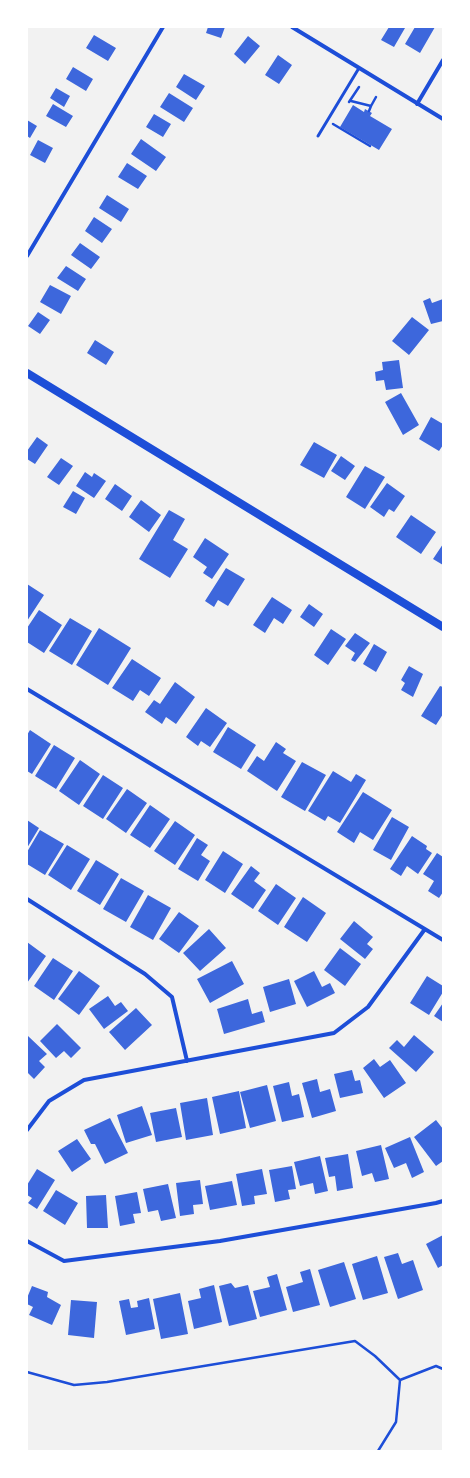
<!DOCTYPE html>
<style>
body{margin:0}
#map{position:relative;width:470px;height:1478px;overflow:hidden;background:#f2f2f2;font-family:"Fira Sans Condensed",sans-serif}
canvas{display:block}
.frame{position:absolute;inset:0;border:28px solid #fff;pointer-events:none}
</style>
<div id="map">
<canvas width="470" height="1478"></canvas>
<div class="frame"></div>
</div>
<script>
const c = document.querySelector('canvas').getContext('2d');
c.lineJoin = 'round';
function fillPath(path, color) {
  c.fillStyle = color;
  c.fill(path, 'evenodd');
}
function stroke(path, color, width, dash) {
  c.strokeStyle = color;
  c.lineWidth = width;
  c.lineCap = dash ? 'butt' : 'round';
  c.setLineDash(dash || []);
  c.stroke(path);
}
const building = new Path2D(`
 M208,27H225L221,38L206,33Z
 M389,27L405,28L394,47L381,40Z
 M415,27H435L420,53L405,44Z
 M94,35L116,48L108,61L86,48Z
 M248,36L260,46L245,64L234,54Z
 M278,55L292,65L279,84L265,75Z
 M73,67L93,79L86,91L66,79Z
 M184,74L205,86L196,100L176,87Z
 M56,88L70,96L64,107L50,98Z
 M169,93L193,108L184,122L160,107Z
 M53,104L73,116L66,127L46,116Z
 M353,105L364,112L365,109L372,113L370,116L392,129L379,150L340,127Z
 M154,114L171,124L163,137L146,127Z
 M27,120L37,126L30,138L27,136Z
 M141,139L166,157L156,171L131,154Z
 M38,140L53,148L45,163L30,155Z
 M127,163L147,176L138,189L118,177Z
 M107,195L129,209L121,222L99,208Z
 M94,217L112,229L102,243L85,231Z
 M80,243L100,257L91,269L71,255Z
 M66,266L86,279L78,291L57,278Z
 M50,285L71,296L61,314L40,302Z
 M430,298L432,303L443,299V321L431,324L423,301Z
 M38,312L50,320L40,334L28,326Z
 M412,317L429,330L409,355L392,341Z
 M95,340L114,352L106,365L87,353Z
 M399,360L403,388L386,390L384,380L376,381L375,372L383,370L382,362Z
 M401,393L419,425L403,435L385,402Z
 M431,417L443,424V445L439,451L419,439Z
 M37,437L48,445L35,464L27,459V451Z
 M314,442L337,455L324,478L300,465Z
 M341,456L355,466L345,480L331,471Z
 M61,458L73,466L59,485L47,477Z
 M365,466L385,477L365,509L346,497Z
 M85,472L92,477L94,473L106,481L94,498L76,486Z
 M387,483L405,496L394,512L389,509L384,517L370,507Z
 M115,484L132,496L122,511L105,499Z
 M73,491L85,498L76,514L63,507Z
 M141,500L161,515L149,532L129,517Z
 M169,510L185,519L173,540L188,549L170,578L139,559Z
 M411,515L436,532L421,554L396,537Z
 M205,538L229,554L212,579L203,573L207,567L193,557Z
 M443,544V565L433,559Z
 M226,568L245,579L228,606L218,600L214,607L205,601Z
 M27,584L44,595L27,621Z
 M272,597L292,610L283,624L274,618L265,633L253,625Z
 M309,604L323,614L314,627L300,617Z
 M39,610L62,625L44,653L27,642V628Z
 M70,618L92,631L72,665L49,651Z
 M99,628L131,648L108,685L76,665Z
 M331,629L346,639L328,665L314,655Z
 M355,633L370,643L355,662L351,660L355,653L345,646Z
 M374,644L387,652L376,672L363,664Z
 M132,659L161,678L149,696L140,690L133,701L112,688Z
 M409,666L423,674L413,697L401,690L405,683L401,680Z
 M175,682L195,697L176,724L166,717L162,724L145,712L154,700L160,704Z
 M440,686L443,687V714L436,725L421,716Z
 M206,708L227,723L210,747L201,741L198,746L186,737Z
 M228,727L256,745L241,769L213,752Z
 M30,730L51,744L32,774L27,771V735Z
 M276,742L286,749L283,753L296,761L277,791L247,771L257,756L264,761Z
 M54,745L75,758L56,789L35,776Z
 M80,760L100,774L79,805L59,791Z
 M302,762L326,775L305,811L281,797Z
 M333,771L351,782L356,774L366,780L340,823L328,816L325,821L308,811Z
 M103,775L123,788L103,819L83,806Z
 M127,789L147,803L126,833L106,819Z
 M363,792L392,810L373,840L360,832L354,843L337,832Z
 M150,805L170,819L150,848L130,835Z
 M392,817L409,827L391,860L373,850Z
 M27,820L39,828L27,848Z
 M175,821L195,835L175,865L154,851Z
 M40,830L64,844L45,875L27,864V852Z
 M412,836L427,846L426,849L432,853L418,874L407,866L401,876L390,869Z
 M197,838L208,845L201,855L210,861L198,881L178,869Z
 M67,845L90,859L71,890L48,875Z
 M223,851L243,864L225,893L205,880Z
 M437,853L443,857V892L439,898L428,891L434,881L423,874Z
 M96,860L119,874L100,905L77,891Z
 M251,866L260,873L254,881L266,890L253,909L231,894Z
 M121,878L144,891L126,922L103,909Z
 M276,884L296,898L278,925L258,911Z
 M148,895L171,908L153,940L130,927Z
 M303,897L326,913L307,942L284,927Z
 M179,912L199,926L179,953L159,939Z
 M354,921L373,937L367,944L373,949L365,959L340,939Z
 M209,929L226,948L200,971L183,953Z
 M27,942L46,956L27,983Z
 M340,948L361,964L345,986L324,970Z
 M53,958L73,971L54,1000L34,986Z
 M232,961L244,984L210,1003L197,979Z
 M79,971L100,986L79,1015L58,999Z
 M314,971L322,987L330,983L335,993L307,1007L294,981Z
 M427,976L443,986V992L429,1015L410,1003Z
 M289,979L296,1004L270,1012L263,987Z
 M108,996L115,1006L121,1002L128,1011L104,1029L89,1009Z
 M248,999L252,1014L262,1011L265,1022L224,1034L217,1009Z
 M443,1003V1022L434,1016Z
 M136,1008L152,1025L125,1050L109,1032Z
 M57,1024L81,1048L71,1058L64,1051L56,1058L40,1041Z
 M414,1035L434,1052L416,1072L389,1048L397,1040L404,1047Z
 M28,1036L47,1054L39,1061L45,1067L34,1079L27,1072V1037Z
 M374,1059L380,1067L390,1060L406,1083L384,1098L363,1068Z
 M352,1070L355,1081L360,1080L363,1093L340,1098L334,1074Z
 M317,1079L320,1092L330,1089L336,1111L312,1118L302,1083Z
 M289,1082L292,1096L299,1094L304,1117L282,1122L273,1086Z
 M267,1085L276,1121L250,1128L240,1092Z
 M239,1091L246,1128L220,1134L212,1097Z
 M207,1098L213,1135L186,1140L180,1103Z
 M142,1106L152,1135L126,1143L117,1115Z
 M176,1108L182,1137L156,1142L150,1113Z
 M110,1118L128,1153L105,1164L95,1144H91L84,1130Z
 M436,1120L443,1129V1161L436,1166L414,1137Z
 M410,1137L424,1172L412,1178L406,1163L394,1168L385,1148Z
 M77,1139L91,1159L72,1172L58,1151Z
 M381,1145L389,1179L375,1182L372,1173L362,1176L356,1151Z
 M348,1154L353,1188L337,1191L335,1176L329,1177L325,1158Z
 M320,1156L328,1191L315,1194L313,1183L300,1186L294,1162Z
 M292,1166L296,1189L288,1190L290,1199L275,1202L269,1170Z
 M37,1169L55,1180L37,1209L28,1203L32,1198L27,1195V1185Z
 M262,1169L267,1194L254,1196L255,1204L242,1206L236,1174Z
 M200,1180L203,1204L193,1205L194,1214L180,1216L176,1183Z
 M232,1181L237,1205L210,1210L205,1186Z
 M168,1184L176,1218L161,1221L158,1210L148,1212L143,1189Z
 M56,1190L78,1203L65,1225L43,1211Z
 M137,1192L141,1213L133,1214L135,1223L120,1226L115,1196Z
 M106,1195L108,1228H87L86,1196Z
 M443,1235V1265L438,1268L426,1244Z
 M398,1253L402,1264L413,1260L423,1290L398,1299L384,1257Z
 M377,1256L388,1293L363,1300L352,1264Z
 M344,1262L356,1299L330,1307L318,1270Z
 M310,1269L320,1305L293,1312L286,1287L303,1282L300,1272Z
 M277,1274L287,1310L260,1317L253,1291L270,1287L267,1277Z
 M231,1283L235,1288L248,1285L257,1319L229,1326L219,1286Z
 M214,1285L222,1322L194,1329L188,1301L201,1298L199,1289Z
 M32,1286L48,1292L47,1297L61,1305L52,1325L29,1315L33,1307L27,1304V1298Z
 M180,1293L188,1334L161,1339L153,1299Z
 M149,1298L155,1329L126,1335L119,1301L129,1299L131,1308L138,1307L137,1301Z
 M71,1300L97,1302L94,1338L68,1335Z`);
const path = new Path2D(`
 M351,101L371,106L369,111
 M349,102L359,87
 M371,106L376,97
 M333,124L370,146
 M27,1372L74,1385L107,1382L355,1341L375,1356L400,1380
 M378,1451L396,1422L400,1380L436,1366L443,1369`);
const service = new Path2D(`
 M318,136L359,68`);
const minor = new Path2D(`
 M292,27L443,119
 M417,104L443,60
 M27,256L163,27
 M27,689L443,940
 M27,899L145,974L172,997L187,1061
 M27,1130L49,1101L84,1080L334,1033L368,1007L425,929
 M27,1241L64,1261L220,1241L436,1203L443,1201`);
const secondary = new Path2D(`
 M27,373L443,627`);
fillPath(building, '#3d67dc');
stroke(path, '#1d4ed8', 2.5);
stroke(service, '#1d4ed8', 3);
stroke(minor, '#1d4ed8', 4);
stroke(secondary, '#1d4ed8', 8);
</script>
